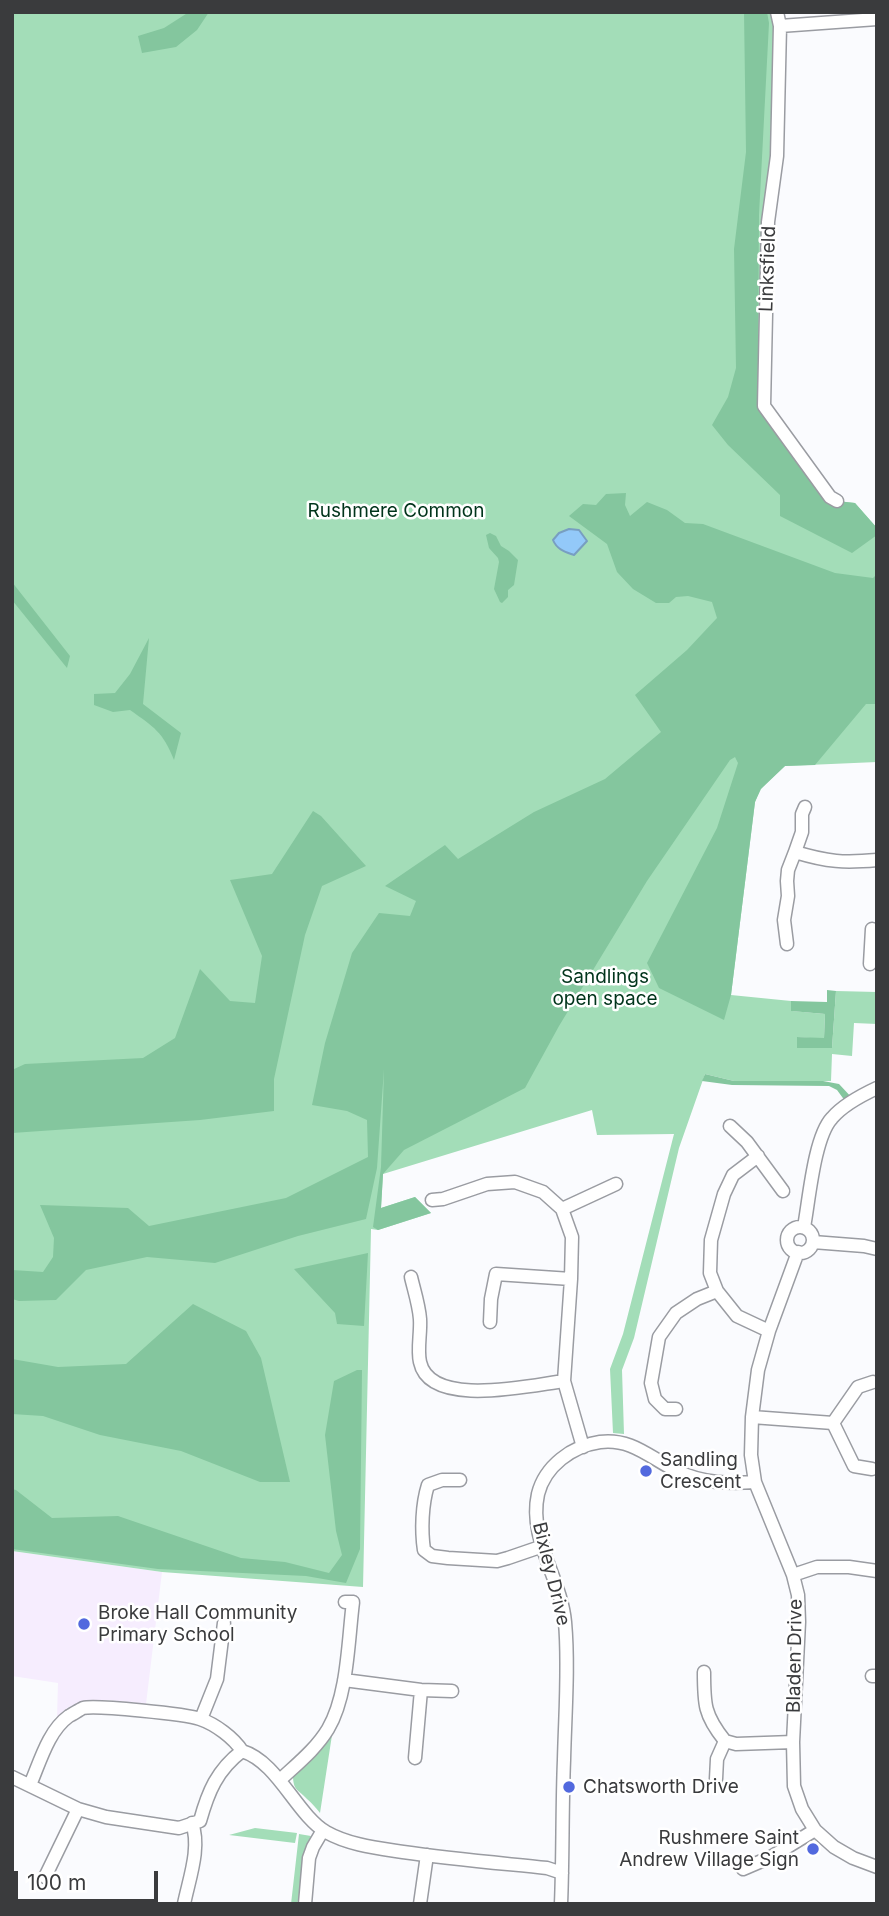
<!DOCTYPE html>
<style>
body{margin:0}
#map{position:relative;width:889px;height:1916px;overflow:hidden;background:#fafbfe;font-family:Inter,sans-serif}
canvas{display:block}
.frame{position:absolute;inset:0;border:14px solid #3a3b3d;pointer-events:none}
.scale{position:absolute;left:14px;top:1871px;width:144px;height:32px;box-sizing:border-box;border:4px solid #3a3b3d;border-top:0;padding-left:9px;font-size:21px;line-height:24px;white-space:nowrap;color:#3a3b3d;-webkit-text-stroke:5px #fff;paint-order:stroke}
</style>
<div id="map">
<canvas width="889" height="1916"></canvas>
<div class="frame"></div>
<div class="scale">100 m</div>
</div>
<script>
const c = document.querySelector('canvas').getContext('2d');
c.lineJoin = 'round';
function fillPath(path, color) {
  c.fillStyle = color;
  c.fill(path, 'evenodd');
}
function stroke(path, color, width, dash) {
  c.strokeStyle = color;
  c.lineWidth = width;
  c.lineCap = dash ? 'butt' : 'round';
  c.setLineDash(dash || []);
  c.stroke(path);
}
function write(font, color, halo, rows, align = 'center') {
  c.font = font + ' Inter,sans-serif';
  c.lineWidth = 5;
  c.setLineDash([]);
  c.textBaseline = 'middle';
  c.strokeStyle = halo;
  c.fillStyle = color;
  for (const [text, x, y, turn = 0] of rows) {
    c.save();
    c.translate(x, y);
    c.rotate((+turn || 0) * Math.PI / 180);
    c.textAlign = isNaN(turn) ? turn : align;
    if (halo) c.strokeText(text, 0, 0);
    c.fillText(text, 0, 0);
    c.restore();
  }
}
const education = new Path2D(`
 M12,1551L162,1572L146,1704L109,1700H87L67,1708L57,1717L58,1683L12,1676Z`);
const green = new Path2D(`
 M12,12H777L764,406L837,501L855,503L877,528V762L785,766L760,789L755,802L731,995L791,1001L792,1011L825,1014L824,1039L797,1037V1048H832L836,991L877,992V1024L854,1023L852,1056L832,1054L831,1081H734L705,1074L679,1148L634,1338L622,1370L624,1434L613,1433L610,1369L623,1334L674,1134L597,1135L592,1110L383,1174L381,1208L415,1197L431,1213L378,1230L371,1229L363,1587L162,1572L12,1551Z
 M332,1735L320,1813C316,1808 312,1803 307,1799C298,1789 293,1791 293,1775L310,1756L317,1754Z
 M255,1828L297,1833L295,1843L229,1835Z
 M299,1834L311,1836L307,1846L301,1897L296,1904H291Z`);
const forest = new Path2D(`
 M189,12H209L197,30L176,47L142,53L138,36L164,28Z
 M744,12H767L769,23L759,215L758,362L765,396L764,406L837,501L855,503L877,528V535L852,553L780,516V495L728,445L712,425L728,397L736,368L734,249L746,152Z
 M626,493L625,505L630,516L647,502L667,510L685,523L703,524L835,573L873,578L877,574V704H866L815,765L785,766L761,789L755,802L731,995L724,1020L659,988L647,963L717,828L738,763L735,757L730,760L647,881L559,1026L525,1088L404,1150L383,1174L381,1208L415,1197L431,1213L378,1230L373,1227L381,1167L384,1069L377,1168L366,1219L298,1236L215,1263L147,1257L86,1270L56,1300L19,1301L12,1299V1270L43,1272L53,1257L54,1238L40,1205L128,1208L149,1226L286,1198L368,1157L367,1120L347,1111L312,1105L325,1043L352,953L379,913L410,916L416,901L385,886L445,845L458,859L534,812L605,779L661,732L635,695L687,650L717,618L712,602L688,596L676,597L669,603H656L633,589L617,572L607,544L569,516L583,504L596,505L606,494Z
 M490,533L496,536L501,546L509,551L518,560L514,585L508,590V597L502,603L500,602L494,589L499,562L498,558L489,548L486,535Z
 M12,582L70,656L67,668L12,600Z
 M149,638L143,704L181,733L174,760C163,732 154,727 130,710L113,712L94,705V694L115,693L130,674Z
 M313,811L321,816L366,866L322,886L305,935L274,1079V1111L200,1120L12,1133V1070L25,1064L143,1058L175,1038L200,969L230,1001L255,1003L262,956L230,880L272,874Z
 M827,990L836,991L832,1048H797V1037L824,1038L825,1014L791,1011V1001L827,1002Z
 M705,1074L734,1081H823L839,1084L854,1100L848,1105L837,1090L829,1086L732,1085L702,1081Z
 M368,1253L364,1326L337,1324L335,1313L294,1269Z
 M193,1304L246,1331L261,1358L290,1482H260L181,1451L100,1435L43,1416L12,1414V1359L58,1367L126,1364Z
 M357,1370H362L360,1549L346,1583L306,1576L158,1569L12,1549V1489L16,1490L52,1518L118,1516L241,1558L285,1562L329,1573L342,1555L336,1531L325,1435L334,1381Z`);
const water = new Path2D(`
 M569,529L579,530L587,541L574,555C566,552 557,550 553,540L559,533Z`);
const street = new Path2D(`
 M777,12L780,26L777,156L768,222L764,406L830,497L837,501
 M780,26L877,19
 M795,852L802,832V814L805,807
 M787,944L784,920L788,896L787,881L788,870L795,852C828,862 844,863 877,860
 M870,964L872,929
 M730,1126L747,1142L783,1191
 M758,1156L733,1175L724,1194L711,1240L710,1273L717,1291L737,1316L769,1331
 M432,1200L443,1199L487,1184L515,1182L543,1192L562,1209L572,1237L571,1279L564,1381L583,1447
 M562,1209L616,1184
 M804,1227C809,1201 814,1137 832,1118C842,1106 862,1095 877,1088
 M787 1240a13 13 0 1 1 26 0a13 13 0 1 1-26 0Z
 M813,1242L864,1246L877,1249
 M798,1252L769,1331L758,1370L752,1417L751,1455L755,1482L793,1575L798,1595L799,1622L793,1742L794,1786L802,1809L815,1830L834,1847L853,1858L877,1867
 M411,1277C414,1290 419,1305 420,1319C421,1333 417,1349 420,1362C430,1409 531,1385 564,1381
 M490,1322L491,1299L496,1274L571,1279
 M676,1409H665L655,1399L651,1383L659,1337L676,1313L697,1299L717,1291
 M752,1417L833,1423
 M833,1423L854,1466L872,1469
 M833,1423L858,1387L873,1382
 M460,1480H442L428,1485C422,1504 421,1530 424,1550L432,1556L448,1558L497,1561L508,1558L543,1546
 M793,1575L817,1567H849L877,1571
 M704,1672C704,1704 704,1715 725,1741L717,1759L716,1779
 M872,1676H877
 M344,1680L421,1690L452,1691
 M201,1719L217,1679L224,1623
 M725,1741L736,1744L793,1742
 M415,1758L421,1690
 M12,1777L78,1809L106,1817L179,1828L200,1821C208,1792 217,1770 242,1751
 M280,1780C297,1764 316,1749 328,1729C348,1695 348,1641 353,1602H345
 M30,1785C40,1762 48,1731 69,1716C73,1714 79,1710 83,1708C96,1705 186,1714 200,1719C215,1724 234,1738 242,1751C278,1762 296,1814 326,1832C349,1845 377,1848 403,1852C451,1859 499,1863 547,1868L562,1873
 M743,1869L771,1857L815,1830
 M45,1877L78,1809
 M184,1904C189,1879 201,1848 192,1823
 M305,1904L309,1858L313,1847L323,1830
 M420,1904L427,1855
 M561,1904C563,1856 562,1808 564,1760C565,1716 569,1666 565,1622C561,1578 528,1539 538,1494C545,1466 572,1446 600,1442C632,1438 650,1458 677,1471C702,1483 728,1484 755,1482`);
const markers = [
 [646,1471,7,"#5269de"],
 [84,1624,7,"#5269de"],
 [569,1787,7,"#5269de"],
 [813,1849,7,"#5269de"]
];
const streetNames = [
 ["Linksfield",768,269,-88],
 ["Bixley Drive",551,1574,76],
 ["Bladen Drive",795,1656,-89]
];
const parkNames = [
 ["Rushmere Common",396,511],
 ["Sandlings",605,977],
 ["open space",605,999]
];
const poiNames = [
 ["Sandling",660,1460],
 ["Crescent",660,1482],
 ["Broke Hall Community",98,1613],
 ["Primary School",98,1635],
 ["Chatsworth Drive",583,1787],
 ["Rushmere Saint",799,1838,"right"],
 ["Andrew Village Sign",799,1860,"right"]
];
fillPath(education, '#f6edfe');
fillPath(green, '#a3ddb8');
fillPath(forest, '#84c69e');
fillPath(water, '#93c9f9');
stroke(water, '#789ec1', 2);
stroke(street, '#9a9ca2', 15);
stroke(street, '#fff', 12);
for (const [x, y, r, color] of markers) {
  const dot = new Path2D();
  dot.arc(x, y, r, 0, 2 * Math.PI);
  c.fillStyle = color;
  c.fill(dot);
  stroke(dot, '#fff', 2.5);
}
write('19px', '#3a3b3d', '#fff', streetNames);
write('19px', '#00341b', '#fff', parkNames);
write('19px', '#3a3b3d', '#fff', poiNames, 'left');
</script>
